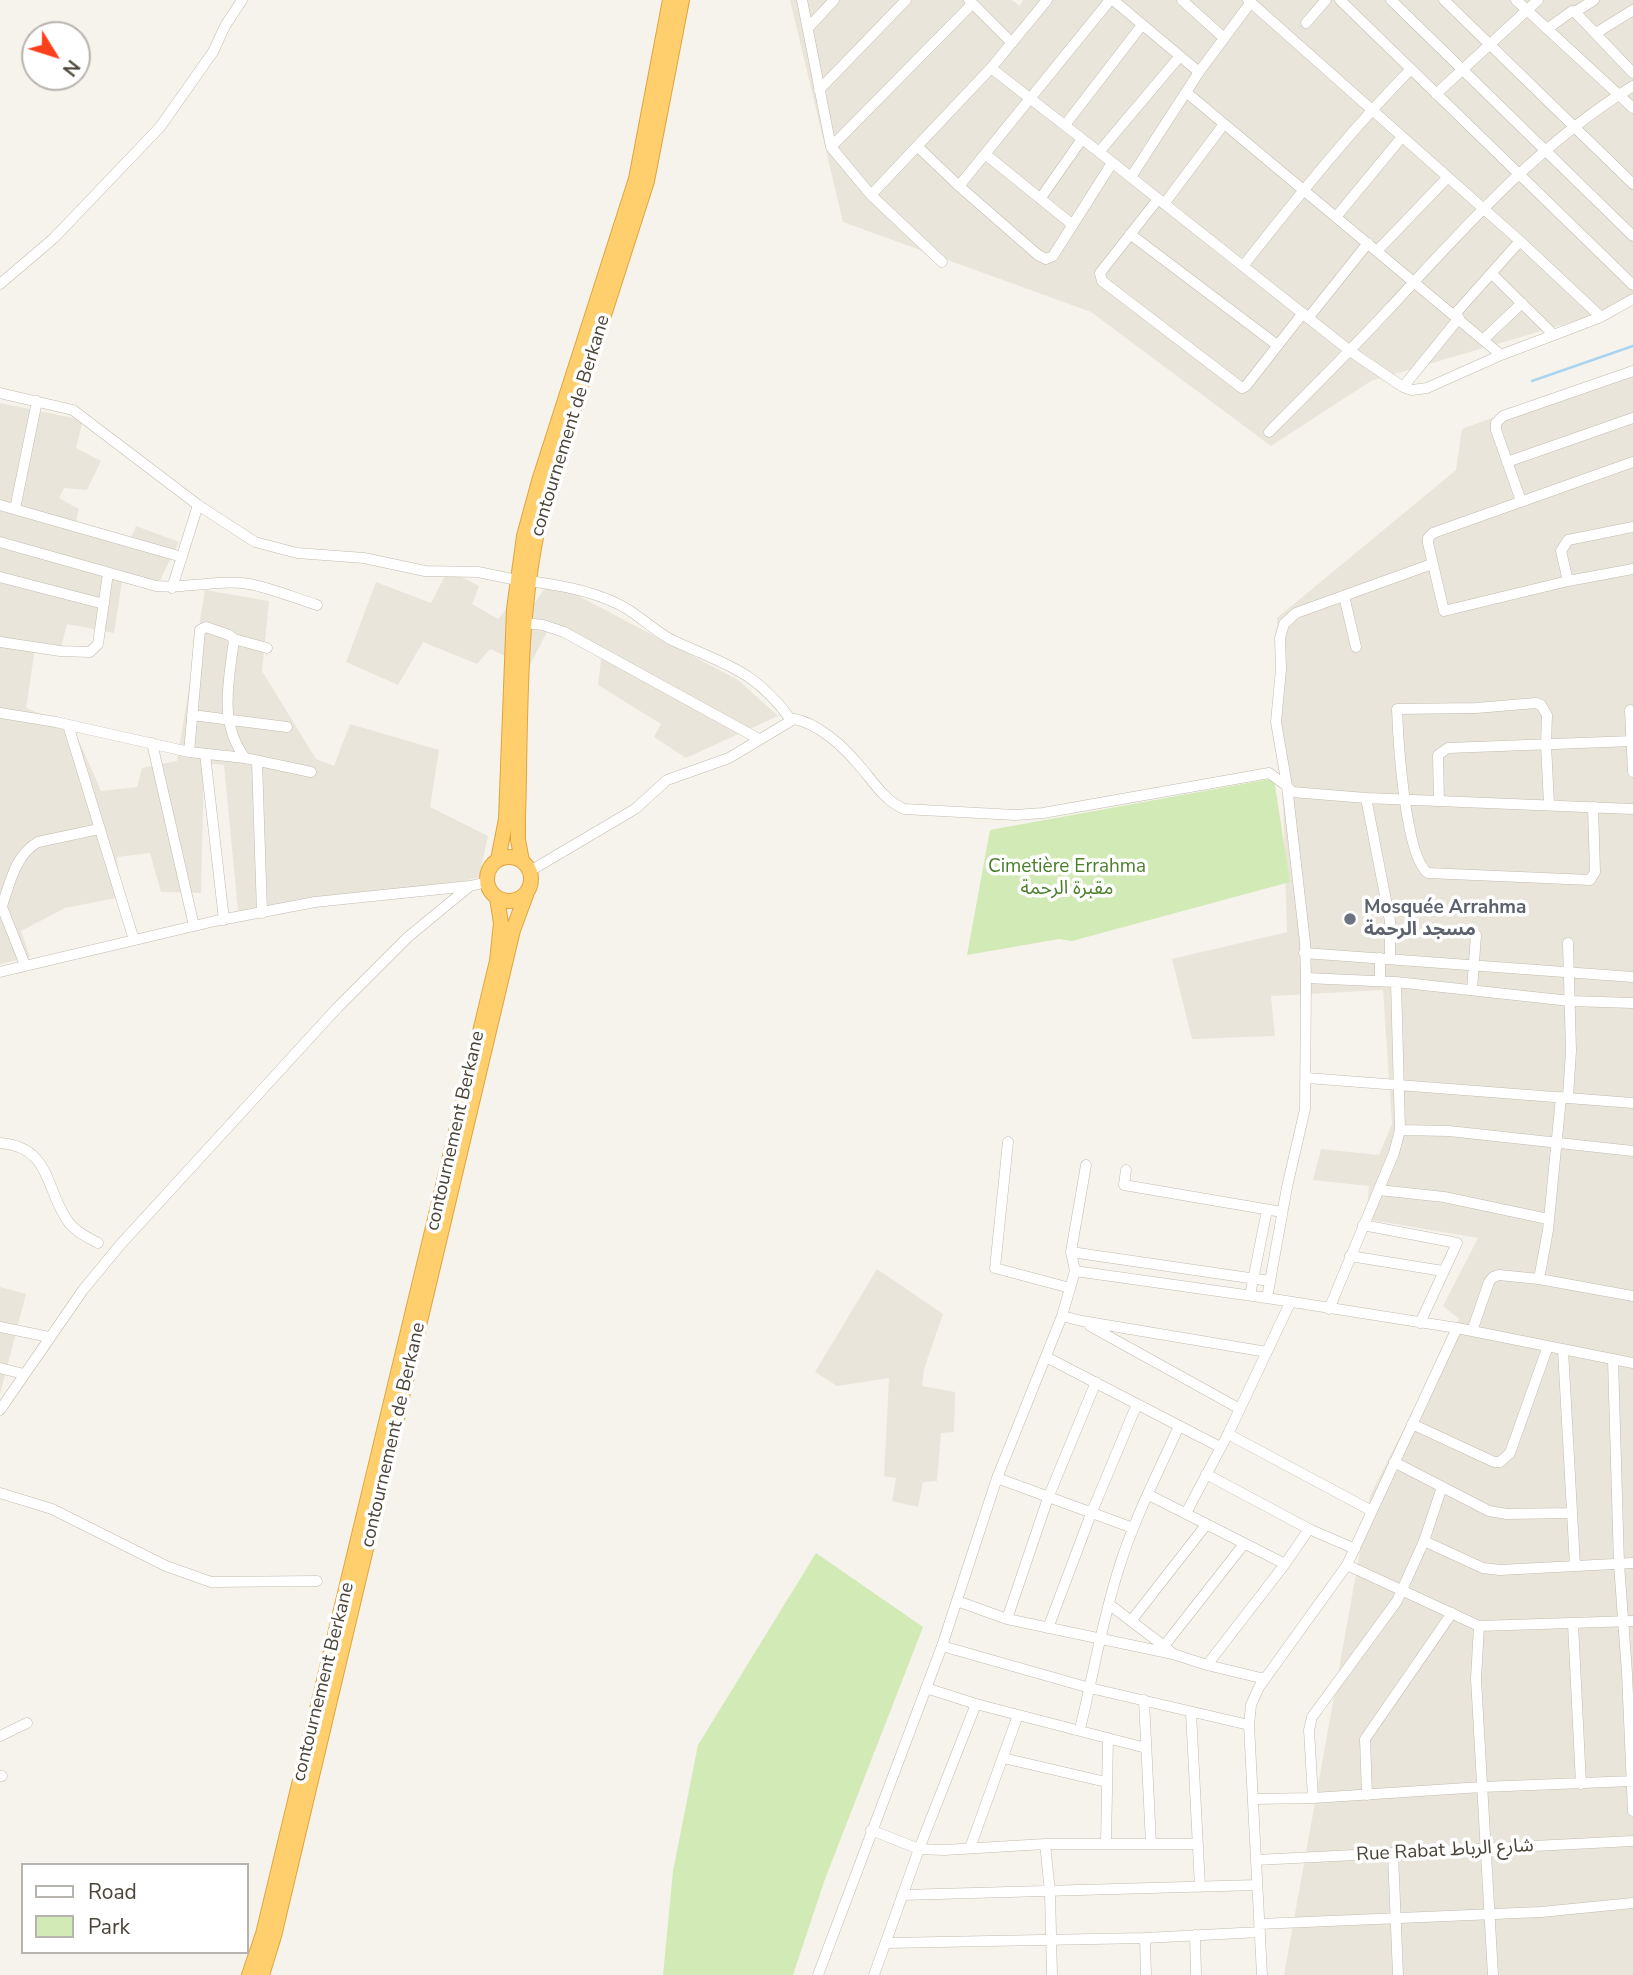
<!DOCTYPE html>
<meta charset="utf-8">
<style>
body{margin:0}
#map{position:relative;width:1633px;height:1975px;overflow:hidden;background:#f6f3ec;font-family:"Nunito Sans",sans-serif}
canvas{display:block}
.legend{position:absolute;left:21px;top:1863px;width:228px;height:91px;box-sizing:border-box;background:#fff;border:2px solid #b7b4b0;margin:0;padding:9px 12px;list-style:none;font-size:21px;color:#4b4439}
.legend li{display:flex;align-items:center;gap:14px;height:35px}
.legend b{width:35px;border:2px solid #b7b4b0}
.north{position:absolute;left:21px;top:21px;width:70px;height:70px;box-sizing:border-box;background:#fff;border:2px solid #b7b4b0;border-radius:50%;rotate:128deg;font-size:19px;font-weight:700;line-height:28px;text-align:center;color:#4b4439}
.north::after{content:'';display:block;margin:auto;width:24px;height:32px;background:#fc3f1d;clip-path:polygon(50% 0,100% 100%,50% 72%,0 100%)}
</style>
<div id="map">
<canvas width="1633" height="1975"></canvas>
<ul class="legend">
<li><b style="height:9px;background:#fff"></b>Road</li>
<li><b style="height:19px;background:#d2eab5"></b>Park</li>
</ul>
<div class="north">N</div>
</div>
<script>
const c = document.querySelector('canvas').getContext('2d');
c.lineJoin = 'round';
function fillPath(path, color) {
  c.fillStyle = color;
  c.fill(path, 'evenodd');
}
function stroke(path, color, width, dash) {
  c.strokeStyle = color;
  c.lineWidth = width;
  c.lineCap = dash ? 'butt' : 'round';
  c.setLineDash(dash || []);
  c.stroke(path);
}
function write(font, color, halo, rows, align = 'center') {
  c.font = font + ' "Nunito Sans","Noto Sans Arabic",sans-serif';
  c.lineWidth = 7;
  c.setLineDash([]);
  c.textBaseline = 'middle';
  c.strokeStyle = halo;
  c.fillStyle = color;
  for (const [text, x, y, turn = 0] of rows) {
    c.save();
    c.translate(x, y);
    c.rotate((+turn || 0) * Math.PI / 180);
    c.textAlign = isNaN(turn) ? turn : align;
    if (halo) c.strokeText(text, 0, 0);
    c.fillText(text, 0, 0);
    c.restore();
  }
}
const residential = new Path2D(`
 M790,0H1012L1020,6L1023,0H1633V304L1371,381L1271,446L1091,312L843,222Z
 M1633,366V1975H1284L1370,1496L1459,1319L1443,1306L1478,1238L1366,1219L1369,1186L1313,1180L1321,1149L1379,1155L1392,1124L1383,990L1271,996L1275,1036L1192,1039L1172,959L1287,932L1277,618L1456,470L1462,429Z
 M0,403L83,420L76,448L101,461L87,490L64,488L59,498L79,509L75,526L130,541L136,526L179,542L156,588L122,582L114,633L67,624L60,651L35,649L26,708L73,727L101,791L137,787L142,768L177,761L205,590L269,601L262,671L316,759L334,766L350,724L439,750L430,807L488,836L479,877L445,887L238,911L224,765L204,763L201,893L161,892L150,853L117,857L121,897L65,908L21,931L30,957L0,964Z
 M448,570L479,586L472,604L498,619L512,602L528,612L550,581L738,680L778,716L686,758L654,737L661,724L598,685L602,652L552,622L529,667L490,649L477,664L423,642L398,685L346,662L376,582L431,603Z
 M877,1269L943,1314L924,1369L922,1386L955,1392L954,1432L941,1433L937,1481L923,1482L918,1507L892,1501L896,1478L884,1476L889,1378L837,1386L815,1372Z
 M0,1287L26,1294L0,1394Z`);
const green = new Path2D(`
 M1270,779H1274L1290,882L1072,941L1059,939L967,955L990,830Z
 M816,1553L923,1627L825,1879L793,1975H663L673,1871L698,1745Z`);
const stream = new Path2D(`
 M1532,381L1633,346`);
const minor = new Path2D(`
 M802,0L831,147L871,195L942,262
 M969,0L1012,43
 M1113,0L1199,72
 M1182,0L1224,38
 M1248,0L1520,241L1601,317
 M1340,0L1633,285
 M1391,0L1633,236
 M1444,0L1633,184
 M1516,0L1633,108
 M1575,12L1594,0
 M1306,23L1326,0
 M808,28L834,0
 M1547,29L1572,11L1575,12L1633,73
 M1596,33L1633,10
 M991,68L1099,152L1180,56
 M819,90L906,0
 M1186,92L1501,355
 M1436,94L1538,0
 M1065,125L1142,25
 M917,146L959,186L1038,255L1046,259L1053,256L1112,163
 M831,147L972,4
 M1099,152L1350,351L1403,387L1412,390L1427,388L1501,355L1601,317L1633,299
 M985,154L1073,225
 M1131,177L1199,72L1251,2
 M959,186L1110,0
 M871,195L991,68L1047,0
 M1040,199L1082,139
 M1158,199L1100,273L1102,281L1242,388L1246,386L1303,313
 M1164,204L1224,124
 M1336,217L1402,137
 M1130,234L1277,345
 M1377,251L1448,177
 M1243,266C1297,198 1350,131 1411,69
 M1492,274L1554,335
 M0,284L54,238L160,127L213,52L225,26L242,0
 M1455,314L1520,241
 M1309,317L1368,243
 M1484,339L1522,303
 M1403,387L1459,318
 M0,393L73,410L198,505L255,542L297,553L364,558L425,571L478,572L517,580
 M1269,432C1310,391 1350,351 1389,309C1465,227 1537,145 1633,86
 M1507,462L1633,418
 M1633,462L1433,533L1428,538V543L1444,611L1568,581L1633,569
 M1521,501L1496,430V423L1503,416L1633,371
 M0,505L182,557
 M15,509L37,401
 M0,542L156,586C187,589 218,579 249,584C271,588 295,598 317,605
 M0,577L104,604
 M528,581C559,585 588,590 616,603C637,612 653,631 674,641C726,665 755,670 791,720
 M1568,581L1561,551L1568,540L1633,527
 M172,588L198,505
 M1344,596L1356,647
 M525,623L543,625L564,632L759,739
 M0,642L60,651L90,652L98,644L108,573
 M1630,710L1633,772
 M0,713L56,722L189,752L245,758L311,772
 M192,715L287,727
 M68,725L134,940
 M152,743L194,926
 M189,752L200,630L206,627L229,635L234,639
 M205,754L224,920
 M245,758C218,721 229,682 234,639L267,648
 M257,761L262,913
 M1439,801L1438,755L1448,748L1633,741
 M1549,804L1546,745L1547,715L1541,705L1536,703L1476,708L1397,709C1398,738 1405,858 1428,873L1590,880L1595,872L1593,807
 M530,871L635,809L667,780L729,758L794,719C817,723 842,745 857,763C872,779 883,800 904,809L1015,815L1043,813L1269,773L1287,786L1292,792L1366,798
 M0,902L25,965
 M2,906C10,883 15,855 38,842L99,829
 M1304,953L1633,977
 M1390,958V921L1366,798L1633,809
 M0,972L215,921L315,902L470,886
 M1306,978L1305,942L1287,786L1276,722L1281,669L1280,638L1284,624L1296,613L1432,564
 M1380,981V958
 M1472,990L1476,935
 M1307,1078L1633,1103
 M1568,1097L1571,1051L1568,943
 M1400,1130L1449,1131L1633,1151
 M1008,1142L995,1268L1070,1288
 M0,1143C51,1147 45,1188 67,1220C74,1231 87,1237 98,1243
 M1126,1170L1124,1185L1282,1212
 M1379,1190L1444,1197L1548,1219
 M1363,1225L1457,1243L1420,1323
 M1071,1252L1270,1281
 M1350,1256L1443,1271
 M1075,1271L1267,1298L1457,1328L1633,1363
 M1539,1279L1548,1230L1561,1097
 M1250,1295L1267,1210
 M1267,1298L1287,1187L1305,1109L1306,978L1396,982L1570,1001L1633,1003
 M1329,1309L1394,1153L1400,1130L1396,982
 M1062,1316L1082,1321L1267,1352
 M1090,1326L1240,1409
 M0,1327L49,1337
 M1472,1331L1489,1282L1493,1277L1499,1275L1539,1279L1633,1296
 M1563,1350L1575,1566
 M1046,1357L1220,1447
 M1613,1360L1619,1564L1627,1673L1633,1811
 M0,1368L24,1374
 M0,1410L83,1290L120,1245L337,1008L408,937L470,886L487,882
 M1412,1424L1494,1462H1500L1510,1453L1548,1346
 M1228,1434L1372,1511
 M1394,1462L1489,1511L1507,1514L1571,1513
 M1206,1474L1309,1529L1355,1549
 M997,1478L1133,1528
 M0,1493L52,1509L166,1566L211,1582L317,1581
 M1149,1495L1285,1564
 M1186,1513L1228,1434L1290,1303
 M1424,1541L1483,1568L1500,1570L1633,1563
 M1347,1565L1479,1626L1633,1621
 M957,1601L1007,1619L1173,1654L1207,1665L1265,1679
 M1110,1605L1164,1646
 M1007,1619L1048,1498L1096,1382
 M1131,1621L1206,1525
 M1573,1624L1581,1784
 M1479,1626L1476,1679L1493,1975
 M1048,1628L1091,1514L1137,1404
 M942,1646L1090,1688L1249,1725
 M1172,1653L1164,1646L1244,1544
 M1207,1665L1285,1564L1309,1529
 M926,1688L976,1704L1146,1748
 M1144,1700L1151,1844
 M1191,1712L1200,1887
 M1080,1729C1093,1676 1102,1621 1119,1568C1134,1519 1158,1473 1179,1426
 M0,1736L27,1723
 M1003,1758L1106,1782
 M0,1776H2
 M1367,1795L1365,1739L1452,1613
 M1313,1798L1309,1730L1312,1717L1397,1601L1424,1541L1442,1487
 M1253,1799L1313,1798L1482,1787L1633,1781
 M871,1830L919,1849L944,1850L1045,1844H1198
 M1045,1844L1050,1892L1052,1975
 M1106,1844L1108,1738
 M970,1848L1018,1715
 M1393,1854L1398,1975
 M1256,1860L1633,1841
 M902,1895L1257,1885
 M1259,1924L1541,1912L1633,1903
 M1195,1935L1196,1975
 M1145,1938L1146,1975
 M887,1943L1145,1938L1260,1932
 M818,1975L942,1646L997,1478L1062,1316L1075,1271L1071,1252L1086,1165
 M874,1975L919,1849L976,1704
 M1262,1975L1249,1725L1251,1705L1259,1687L1347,1565L1457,1328`);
const highway = new Path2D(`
 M487 879a22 22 0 1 1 44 0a22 22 0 1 1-44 0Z
 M498,860L506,819L514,609L524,536L539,481L636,179L670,0
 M522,861L518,840V819C521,714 517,605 544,502L647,181L682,0
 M249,1975L263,1934L497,961L501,923L497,898
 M262,1975L274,1936L513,930L526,895`);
const markers = [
 [1350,919,7,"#6b7280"]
];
const streetNames = [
 ["contournement de Berkane",571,426,-73],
 ["contournement Berkane",456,1131,-77],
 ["contournement de Berkane",394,1435,-77],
 ["contournement Berkane",324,1682,-76],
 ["Rue Rabat شارع الرباط",1445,1851,-3]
];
const parkNames = [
 ["Cimetière Errahma",1067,867],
 ["مقبرة الرحمة",1067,889]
];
const worshipNames = [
 ["Mosquée Arrahma",1364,908],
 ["مسجد الرحمة",1364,930]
];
fillPath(residential, '#eae5da');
fillPath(green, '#d2eab5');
stroke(stream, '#a9d4f2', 2.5);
stroke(minor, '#c2bbae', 11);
stroke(highway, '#e0a43c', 16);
stroke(minor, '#fff', 10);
stroke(highway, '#ffcf6e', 14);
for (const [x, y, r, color] of markers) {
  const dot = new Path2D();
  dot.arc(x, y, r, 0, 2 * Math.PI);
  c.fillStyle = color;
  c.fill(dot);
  stroke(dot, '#fff', 2.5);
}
write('19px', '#4b4439', '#fff', streetNames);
write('19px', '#4a7f2a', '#fff', parkNames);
write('bold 19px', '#5b616d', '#fff', worshipNames, 'left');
</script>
